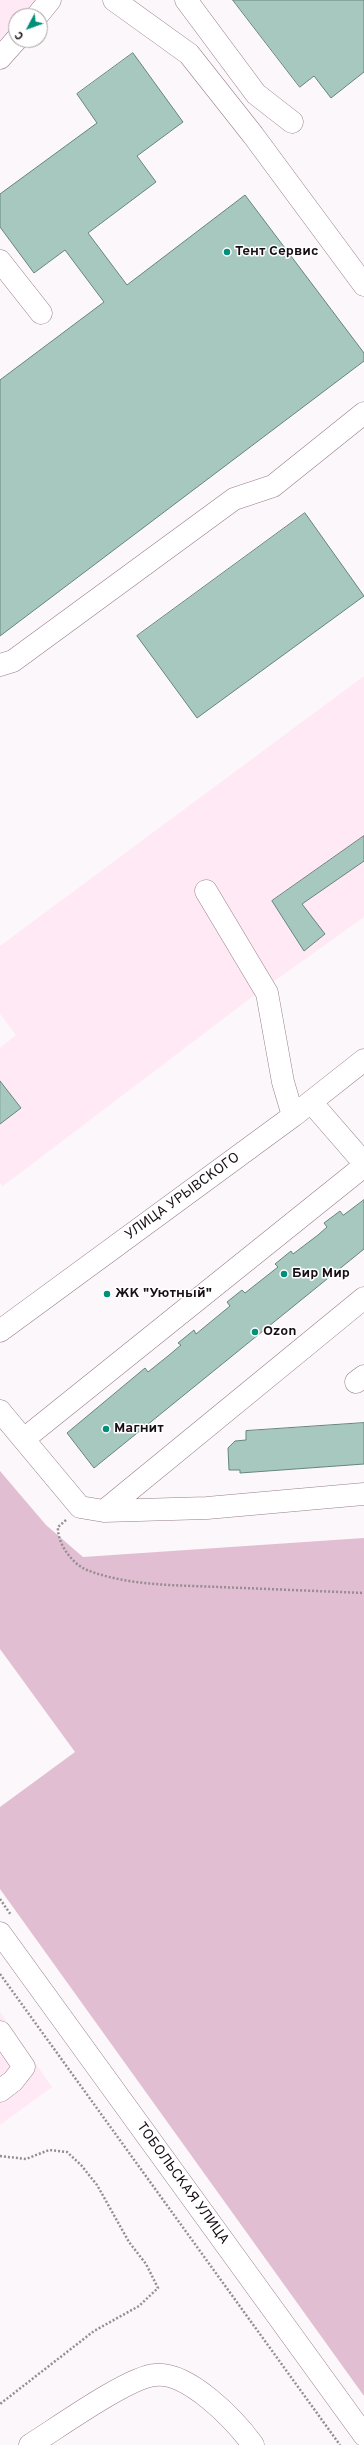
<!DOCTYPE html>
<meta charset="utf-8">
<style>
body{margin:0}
#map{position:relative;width:364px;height:2445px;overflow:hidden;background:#fcf7fa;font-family:Overpass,sans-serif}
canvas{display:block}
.north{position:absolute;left:8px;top:8px;width:40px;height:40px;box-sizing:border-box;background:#fff;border:1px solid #a39fa1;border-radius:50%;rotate:229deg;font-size:11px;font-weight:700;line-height:16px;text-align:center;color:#180f14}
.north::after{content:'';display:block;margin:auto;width:14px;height:18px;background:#008f79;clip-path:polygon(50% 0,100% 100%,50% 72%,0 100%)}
</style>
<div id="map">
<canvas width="364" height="2445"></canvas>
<div class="north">С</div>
</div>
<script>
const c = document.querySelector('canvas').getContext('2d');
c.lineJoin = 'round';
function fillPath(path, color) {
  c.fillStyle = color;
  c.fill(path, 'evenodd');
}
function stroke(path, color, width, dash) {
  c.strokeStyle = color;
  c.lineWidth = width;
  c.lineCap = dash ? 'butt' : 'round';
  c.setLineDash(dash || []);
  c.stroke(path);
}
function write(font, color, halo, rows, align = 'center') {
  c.font = font + ' Overpass,sans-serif';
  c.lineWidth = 3;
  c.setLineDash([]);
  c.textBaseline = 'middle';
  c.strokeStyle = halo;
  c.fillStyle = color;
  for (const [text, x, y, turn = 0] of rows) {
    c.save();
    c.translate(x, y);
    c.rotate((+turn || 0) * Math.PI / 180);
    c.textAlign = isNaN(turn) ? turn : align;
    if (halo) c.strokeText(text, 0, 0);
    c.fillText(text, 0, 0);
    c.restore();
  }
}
const built = new Path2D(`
 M0,0H37L22,16H16V23L0,40Z
 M364,676V917L252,997L3,1186L0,1183V1048L16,1035L0,1014V946Z
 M0,2012L52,2087L0,2125Z`);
const green = new Path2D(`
 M0,1471L46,1525L83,1557L364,1538V2396L0,1889V1807L75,1752L0,1649Z`);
const building = new Path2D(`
 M233,0H364V72L331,98L314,76L300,87Z
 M133,53L183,122L137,156L156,182L88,233L127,285L245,195L364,353V361L0,636V380L104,302L65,250L34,273L0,227V194L97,123L77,94Z
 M305,513L364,596L197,718L137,636Z
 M364,836V861L302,904L325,934L304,951L272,901Z
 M0,1081L21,1108L0,1124Z
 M364,1200V1249L94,1468L67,1433L145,1368L148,1372L168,1356L181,1345L178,1343L194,1330L196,1334L230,1306L227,1302L242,1290L245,1293L278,1267L275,1264L291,1251L293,1254L318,1235L327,1227L324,1223L340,1211L343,1215Z
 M364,1423V1464L240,1473V1470H229L228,1448L235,1441L246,1440V1431Z`);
const path = new Path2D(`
 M66,1520L58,1527C57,1543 72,1564 87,1570C128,1586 176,1585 219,1587C267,1589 316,1591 364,1593
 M0,1899L11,1915
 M0,1974L340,2445
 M0,2156L26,2159L49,2150L67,2152L81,2165L97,2185L129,2242L146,2264L158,2288L139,2306L94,2331L0,2404`);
const minor = new Path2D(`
 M114,0L189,54L253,135L364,285
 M186,0L256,94L292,122
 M37,16L50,0
 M0,58L16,40
 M0,261L41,313
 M0,665L13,661L234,499L273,486L364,413
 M206,891L267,993L283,1082L293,1116
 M311,1102L364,1163
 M0,1331L293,1116L364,1060
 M356,1382L364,1376
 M0,1411L80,1507L104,1511L207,1508L364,1494
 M24,1439L364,1166
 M104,1511L364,1298
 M0,1933L364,2435
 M0,2032L24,2067L13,2081L0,2091
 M30,2445C56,2429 128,2377 155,2375C188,2371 235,2420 253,2445`);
const markers = [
 [227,252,4,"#008f79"],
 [284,1274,4,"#008f79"],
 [107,1294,4,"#008f79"],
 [255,1332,4,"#008f79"],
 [106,1429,4,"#008f79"]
];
const poiNames = [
 ["Тент Сервис",235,252],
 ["Бир Мир",292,1274],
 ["ЖК \"Уютный\"",115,1294],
 ["Ozon",263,1332],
 ["Магнит",114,1429]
];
const streetNames = [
 ["УЛИЦА УРЫВСКОГО",183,1197,-36],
 ["ТОБОЛЬСКАЯ УЛИЦА",182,2184,54]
];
fillPath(built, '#ffe9f4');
fillPath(green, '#e2bed2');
fillPath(building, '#a7c8bf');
stroke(building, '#66857d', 1);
stroke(minor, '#977e8c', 23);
stroke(path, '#948e91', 2.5, [2, 2]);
stroke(minor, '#fff', 22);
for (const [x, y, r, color] of markers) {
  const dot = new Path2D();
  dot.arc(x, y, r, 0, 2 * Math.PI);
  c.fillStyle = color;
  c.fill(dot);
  stroke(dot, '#fff', 1.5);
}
write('bold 14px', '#180f14', '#fff', poiNames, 'left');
write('14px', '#180f14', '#fff', streetNames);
</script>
